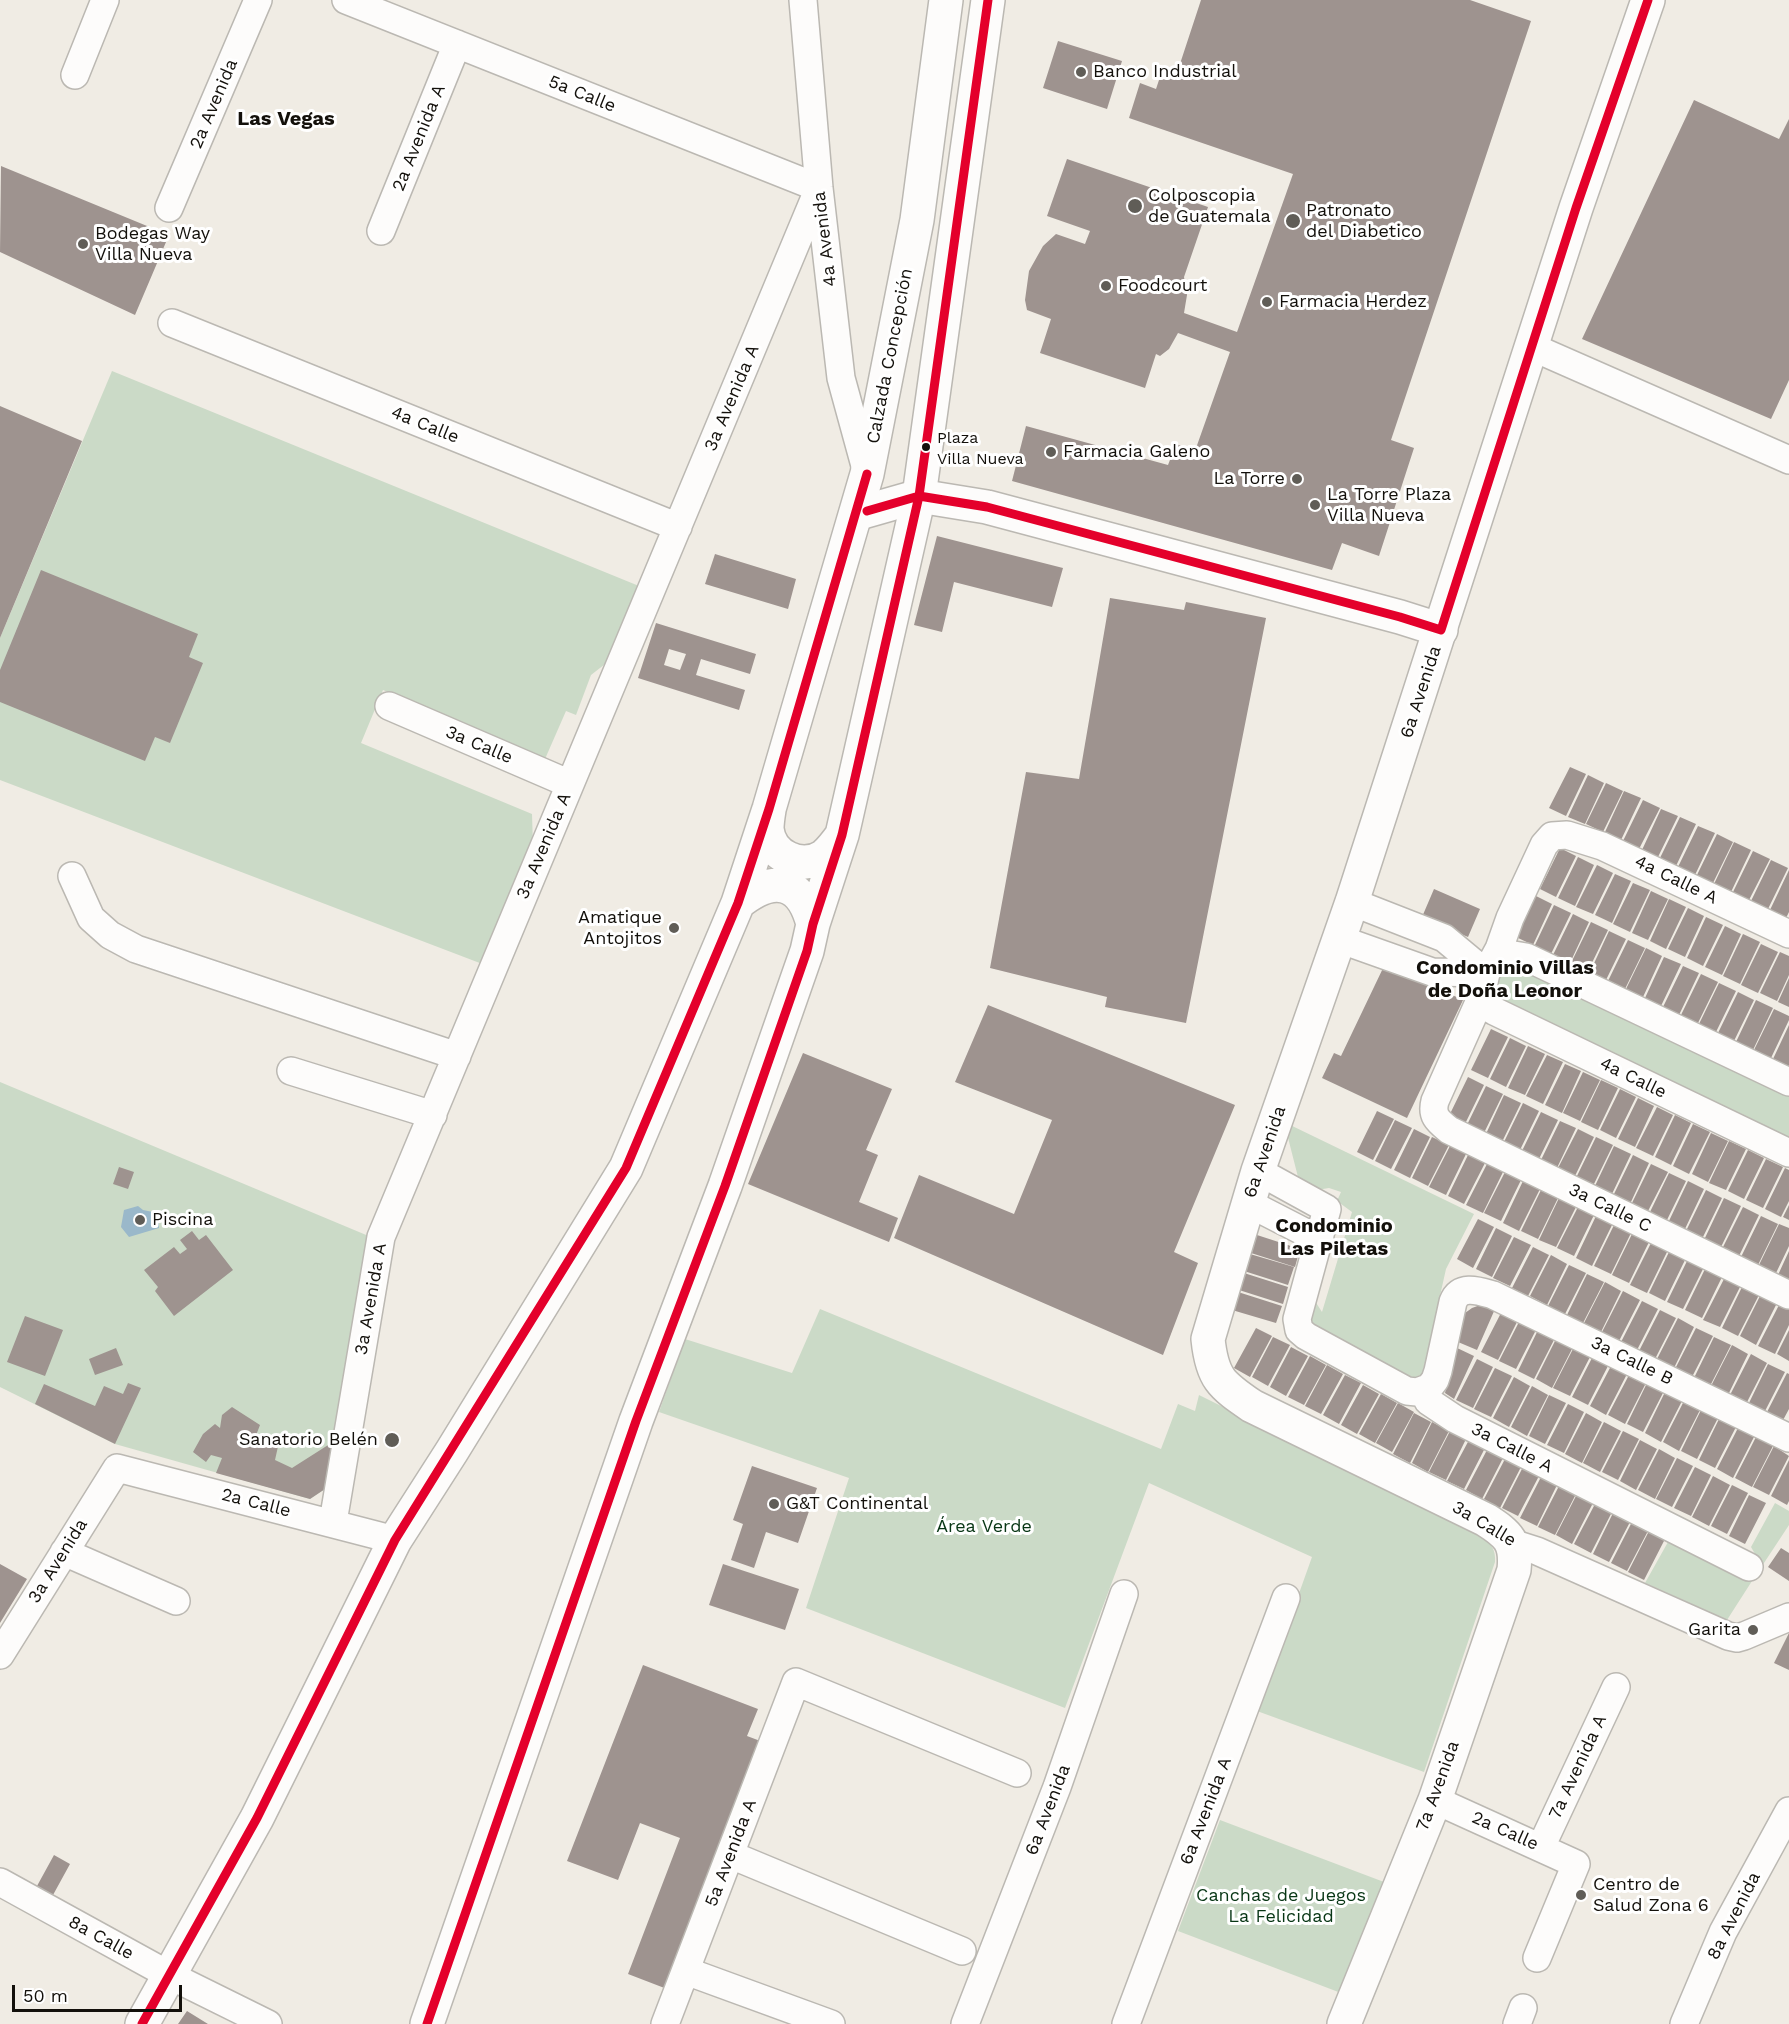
<!DOCTYPE html>
<meta charset="utf-8">
<style>
body{margin:0}
#map{position:relative;width:1789px;height:2024px;overflow:hidden;background:#f0ece4;font-family:"Work Sans",sans-serif}
canvas{display:block}
.scale{position:absolute;left:12px;top:1985px;width:170px;height:27px;box-sizing:border-box;border:3px solid #13100b;border-top:0;padding-left:8px;font-size:18px;line-height:21px;white-space:nowrap;color:#13100b;-webkit-text-stroke:4px #fff;paint-order:stroke}
</style>
<div id="map">
<canvas width="1789" height="2024"></canvas>
<div class="scale">50 m</div>
</div>
<script>
const c = document.querySelector('canvas').getContext('2d');
c.lineJoin = 'round';
function fillPath(path, color) {
  c.fillStyle = color;
  c.fill(path, 'evenodd');
}
function stroke(path, color, width, dash) {
  c.strokeStyle = color;
  c.lineWidth = width;
  c.lineCap = dash ? 'butt' : 'round';
  c.setLineDash(dash || []);
  c.stroke(path);
}
function write(font, color, halo, rows, align = 'center') {
  c.font = font + ' "Work Sans",sans-serif';
  c.lineWidth = 6;
  c.setLineDash([]);
  c.textBaseline = 'middle';
  c.strokeStyle = halo;
  c.fillStyle = color;
  for (const [text, x, y, turn = 0] of rows) {
    c.save();
    c.translate(x, y);
    c.rotate((+turn || 0) * Math.PI / 180);
    c.textAlign = isNaN(turn) ? turn : align;
    if (halo) c.strokeText(text, 0, 0);
    c.fillText(text, 0, 0);
    c.restore();
  }
}
const green = new Path2D(`
 M112,371L639,586L609,661L591,675L576,715L566,711L545,759L383,690L361,743L532,814L533,846L485,965L0,780V638Z
 M1510,963L1789,1091V1143L1500,1003L1494,991L1495,988L1505,967Z
 M0,1082L371,1237L328,1487L310,1499L115,1444L0,1387Z
 M1284,1122L1474,1214L1446,1269L1422,1376L1413,1379L1310,1327L1313,1298L1322,1312L1352,1212L1337,1201L1341,1192L1329,1188L1317,1190L1298,1177Z
 M820,1309L1161,1449L1178,1404L1195,1411L1199,1395L1483,1536C1491,1544 1496,1550 1495,1562L1424,1772L1257,1711L1312,1557L1149,1483L1065,1708L806,1608L849,1478L659,1412L685,1339L792,1373Z
 M1775,1503L1789,1511V1525L1762,1566L1751,1547Z
 M1668,1542L1752,1581L1727,1620L1645,1583Z
 M1220,1820L1384,1882L1341,1993L1178,1931Z`);
const water = new Path2D(`
 M138,1206L143,1210L158,1213L159,1228L129,1237L121,1227L124,1210Z`);
const building = new Path2D(`
 M1201,0H1470L1531,21L1391,440L1414,448L1379,556L1342,543L1332,570L1012,481L1026,426L1168,465L1176,444L1195,451L1230,352L1178,333L1169,349L1160,356L1156,354L1145,388L1040,353L1051,319L1027,310L1025,300L1029,271L1043,246L1056,234L1085,244L1090,231L1047,216L1067,159L1208,207L1184,277L1187,295L1184,313L1237,332L1293,174L1129,118L1140,83L1156,89L1162,71L1176,76Z
 M1058,41L1122,61L1107,109L1043,88Z
 M1694,100L1779,139L1789,119V380L1771,419L1582,339Z
 M1,166L169,235L135,315L0,252Z
 M0,406L82,441L0,638Z
 M937,536L1063,568L1052,607L954,582L942,632L914,625Z
 M715,554L796,579L788,609L705,584Z
 M41,570L198,634L189,657L203,663L170,743L155,737L145,761L0,702V670Z
 M1110,598L1184,610L1186,602L1266,618L1186,1023L1105,1007L1107,997L990,968L1026,772L1079,779Z
 M656,623L756,654L750,674L701,659L696,675L745,690L739,710L638,678ZM669,649L686,654L680,670L664,665Z
 M1570,767L1586,774L1566,816L1549,808Z
 M1588,775L1604,783L1585,824L1568,817Z
 M1606,783L1623,791L1603,832L1586,824Z
 M1624,791L1641,798L1621,840L1605,832Z
 M1643,800L1660,808L1639,849L1623,841Z
 M1661,809L1678,816L1658,857L1642,850Z
 M1680,817L1696,824L1676,866L1660,858Z
 M1698,826L1715,833L1695,875L1678,867Z
 M1717,834L1733,842L1713,883L1697,875Z
 M1734,842L1751,850L1731,892L1714,884Z
 M1560,848L1576,856L1556,897L1540,889Z
 M1753,851L1770,859L1749,900L1733,892Z
 M1578,857L1594,865L1575,906L1558,898Z
 M1771,860L1788,868L1768,909L1751,901Z
 M1597,865L1613,873L1593,914L1576,907Z
 M1789,870V912L1786,918L1770,910Z
 M1615,874L1631,881L1612,923L1595,915Z
 M1633,883L1650,890L1630,932L1613,924Z
 M1434,889L1480,909L1468,937L1422,917Z
 M1651,891L1668,899L1648,940L1632,933Z
 M1536,896L1552,904L1533,945L1516,937Z
 M1669,899L1686,907L1666,949L1650,941Z
 M1554,905L1571,913L1551,954L1534,947Z
 M1688,908L1704,916L1685,957L1668,949Z
 M1573,914L1589,922L1570,963L1553,955Z
 M1706,917L1723,925L1703,966L1687,958Z
 M1591,922L1608,930L1588,971L1571,963Z
 M1725,926L1741,934L1722,975L1705,967Z
 M1609,931L1626,939L1606,980L1590,972Z
 M1743,934L1760,942L1740,984L1723,976Z
 M1628,940L1645,948L1625,989L1608,981Z
 M1761,944L1778,952L1758,993L1741,985Z
 M1646,948L1662,956L1643,997L1626,989Z
 M1780,952L1789,956V975L1777,1001L1760,993Z
 M1664,957L1681,964L1661,1006L1645,998Z
 M1385,964L1463,1000L1407,1118L1322,1078L1334,1053L1341,1056Z
 M1683,966L1699,973L1679,1015L1663,1007Z
 M1701,974L1718,982L1698,1023L1681,1015Z
 M1789,978V1007L1778,1002Z
 M1719,983L1736,991L1716,1032L1699,1024Z
 M1738,992L1754,1000L1734,1041L1718,1033Z
 M1756,1000L1773,1008L1753,1050L1736,1042Z
 M988,1005L1235,1105L1174,1252L1198,1263L1163,1355L894,1238L919,1175L1014,1214L1052,1120L955,1082Z
 M1774,1009L1789,1016V1020L1771,1058L1754,1050Z
 M1789,1025V1066L1773,1059Z
 M1491,1029L1508,1037L1488,1078L1471,1070Z
 M1510,1038L1526,1046L1506,1087L1490,1079Z
 M1528,1046L1545,1054L1525,1095L1508,1088Z
 M803,1053L892,1089L866,1150L878,1155L859,1202L898,1218L889,1242L748,1184Z
 M1547,1055L1563,1062L1543,1104L1526,1096Z
 M1565,1064L1581,1071L1562,1113L1545,1105Z
 M1583,1072L1600,1080L1580,1121L1563,1113Z
 M1468,1077L1484,1085L1464,1126L1448,1118Z
 M1601,1080L1618,1088L1598,1130L1581,1122Z
 M1486,1086L1503,1094L1483,1135L1466,1127Z
 M1620,1089L1636,1097L1616,1138L1600,1130Z
 M1504,1095L1521,1103L1501,1144L1485,1136Z
 M1638,1098L1654,1106L1635,1147L1618,1139Z
 M1523,1103L1539,1111L1519,1152L1503,1144Z
 M1657,1107L1673,1115L1653,1156L1636,1148Z
 M1377,1111L1394,1119L1373,1160L1357,1152Z
 M1541,1112L1558,1120L1538,1161L1521,1153Z
 M1675,1115L1691,1123L1671,1165L1655,1157Z
 M1395,1120L1412,1128L1391,1169L1375,1161Z
 M1560,1121L1576,1128L1556,1170L1540,1162Z
 M1693,1124L1710,1132L1689,1174L1673,1166Z
 M1414,1129L1430,1137L1410,1178L1394,1170Z
 M1578,1129L1594,1137L1574,1178L1557,1170Z
 M1711,1133L1728,1141L1708,1182L1692,1174Z
 M1432,1137L1449,1145L1428,1186L1412,1178Z
 M1596,1137L1613,1145L1593,1186L1576,1178Z
 M1729,1141L1746,1149L1726,1190L1709,1183Z
 M1450,1146L1466,1154L1446,1195L1429,1187Z
 M1614,1146L1631,1154L1611,1196L1594,1188Z
 M1748,1150L1764,1158L1744,1199L1728,1191Z
 M1468,1155L1485,1163L1464,1204L1448,1196Z
 M1633,1155L1649,1163L1630,1204L1613,1196Z
 M1766,1159L1783,1167L1763,1208L1746,1200Z
 M1487,1164L1503,1172L1483,1213L1466,1205Z
 M1651,1164L1668,1172L1647,1213L1631,1205Z
 M119,1167L134,1172L128,1189L113,1184Z
 M1785,1168L1789,1170V1201L1781,1217L1765,1209Z
 M1505,1172L1521,1180L1501,1221L1484,1213Z
 M1669,1173L1686,1181L1666,1222L1649,1214Z
 M1523,1181L1540,1189L1519,1231L1503,1223Z
 M1688,1181L1704,1189L1684,1231L1668,1223Z
 M1541,1190L1558,1198L1538,1239L1521,1231Z
 M1706,1190L1722,1198L1702,1239L1686,1231Z
 M1559,1198L1576,1207L1556,1247L1539,1240Z
 M1724,1198L1741,1206L1721,1247L1704,1240Z
 M1789,1205V1220L1783,1217Z
 M1578,1207L1594,1215L1574,1256L1557,1248Z
 M1743,1207L1759,1215L1739,1256L1722,1249Z
 M1596,1216L1612,1225L1592,1266L1576,1258Z
 M1761,1216L1778,1224L1758,1265L1741,1257Z
 M1478,1219L1494,1227L1473,1268L1457,1259Z
 M1779,1224L1789,1228V1246L1776,1273L1759,1265Z
 M1614,1225L1631,1233L1611,1274L1594,1266Z
 M1496,1228L1512,1236L1492,1277L1476,1269Z
 M192,1231L199,1240L206,1235L233,1270L174,1316L155,1291L158,1287L144,1270L174,1247L180,1254L187,1249L180,1240Z
 M1632,1234L1649,1242L1629,1283L1612,1275Z
 M1257,1235L1300,1249L1295,1267L1251,1253Z
 M1514,1237L1531,1245L1510,1286L1493,1278Z
 M1651,1243L1667,1252L1647,1293L1630,1285Z
 M1533,1247L1549,1255L1528,1296L1512,1288Z
 M1789,1251V1280L1778,1275Z
 M1669,1252L1685,1260L1665,1301L1649,1293Z
 M1250,1254L1294,1267L1288,1285L1244,1271Z
 M1551,1255L1567,1264L1547,1305L1530,1296Z
 M1687,1261L1703,1269L1683,1309L1667,1302Z
 M1569,1265L1586,1273L1565,1314L1548,1306Z
 M1705,1269L1722,1277L1702,1318L1685,1310Z
 M1244,1273L1288,1287L1283,1304L1239,1290Z
 M1587,1274L1604,1282L1583,1323L1567,1315Z
 M1724,1279L1740,1287L1720,1327L1703,1320Z
 M1605,1282L1621,1291L1601,1332L1584,1323Z
 M1742,1287L1759,1295L1738,1336L1722,1328Z
 M1623,1291L1640,1300L1619,1341L1602,1332Z
 M1238,1292L1282,1306L1276,1323L1232,1310Z
 M1760,1296L1777,1303L1756,1345L1740,1336Z
 M1642,1301L1658,1309L1637,1350L1621,1342Z
 M1483,1304L1495,1309L1477,1350L1458,1342L1465,1313L1472,1308Z
 M1779,1305L1789,1310V1325L1775,1354L1758,1346Z
 M1660,1310L1676,1318L1655,1359L1639,1351Z
 M1502,1311L1518,1320L1498,1360L1481,1352Z
 M25,1316L63,1330L45,1376L7,1362Z
 M1678,1318L1694,1327L1674,1368L1657,1359Z
 M1520,1320L1537,1328L1516,1369L1499,1361Z
 M1256,1328L1272,1336L1250,1377L1234,1368Z
 M1696,1328L1713,1336L1692,1377L1675,1369Z
 M1538,1330L1555,1338L1534,1379L1518,1371Z
 M1789,1330V1361L1777,1354Z
 M1273,1337L1290,1345L1268,1386L1252,1377Z
 M1714,1337L1731,1345L1710,1386L1694,1378Z
 M1556,1339L1573,1347L1552,1388L1536,1379Z
 M1732,1345L1748,1354L1728,1395L1711,1386Z
 M1291,1347L1308,1356L1286,1396L1270,1387Z
 M1455,1347L1474,1356L1454,1399L1445,1393Z
 M1574,1347L1591,1355L1570,1396L1553,1388Z
 M116,1348L123,1365L95,1375L89,1359Z
 M1751,1354L1767,1363L1746,1404L1730,1395Z
 M1310,1356L1326,1365L1304,1405L1288,1397Z
 M1593,1356L1609,1364L1588,1405L1572,1397Z
 M1477,1359L1493,1367L1473,1408L1456,1400Z
 M1768,1364L1785,1372L1764,1413L1748,1405Z
 M1327,1365L1343,1374L1321,1414L1305,1406Z
 M1611,1366L1627,1374L1606,1415L1590,1406Z
 M1495,1368L1512,1376L1491,1417L1474,1409Z
 M1787,1373L1789,1374V1409L1782,1422L1766,1414Z
 M1345,1375L1361,1383L1339,1424L1323,1415Z
 M1629,1375L1646,1383L1625,1424L1608,1415Z
 M1514,1377L1530,1386L1509,1427L1493,1418Z
 M128,1383L141,1388L115,1444L35,1404L44,1384L95,1406L104,1386L123,1394Z
 M1647,1383L1664,1391L1643,1432L1627,1424Z
 M1363,1385L1379,1394L1357,1434L1341,1425Z
 M1532,1386L1548,1395L1527,1436L1511,1427Z
 M1665,1392L1682,1401L1661,1442L1645,1433Z
 M1381,1394L1397,1403L1375,1443L1359,1434Z
 M1549,1395L1566,1403L1545,1444L1529,1436Z
 M1684,1401L1700,1410L1679,1451L1663,1442Z
 M1398,1403L1414,1412L1392,1452L1376,1443Z
 M1568,1404L1584,1412L1564,1453L1547,1445Z
 M232,1407L260,1425L255,1438L279,1442L275,1460L292,1468L336,1440L328,1487L310,1499L216,1473L222,1458L211,1455L206,1462L193,1452L203,1434L215,1424L220,1428L222,1415Z
 M1701,1410L1718,1418L1697,1459L1681,1451Z
 M1414,1413L1431,1422L1410,1463L1393,1454Z
 M1586,1413L1602,1422L1582,1463L1565,1454Z
 M1719,1419L1736,1427L1715,1468L1699,1460Z
 M1432,1422L1449,1431L1428,1472L1412,1463Z
 M1604,1422L1621,1431L1600,1472L1583,1463Z
 M1738,1428L1754,1437L1733,1478L1717,1469Z
 M1450,1431L1466,1439L1446,1480L1429,1472Z
 M1623,1431L1639,1439L1618,1480L1602,1472Z
 M1756,1437L1773,1446L1752,1487L1735,1478Z
 M1469,1440L1485,1448L1464,1489L1447,1481Z
 M1640,1440L1657,1449L1636,1490L1620,1481Z
 M1774,1446L1789,1456L1769,1495L1753,1487Z
 M1659,1449L1675,1458L1655,1499L1638,1490Z
 M1487,1450L1503,1458L1482,1499L1466,1490Z
 M1677,1458L1693,1466L1672,1507L1656,1499Z
 M1505,1459L1521,1467L1500,1508L1484,1499Z
 M1789,1460V1501L1787,1505L1771,1496Z
 M752,1466L817,1488L798,1543L766,1532L754,1568L731,1560L743,1524L733,1520Z
 M1523,1467L1539,1476L1518,1516L1502,1508Z
 M1695,1467L1711,1475L1691,1516L1674,1508Z
 M1713,1476L1730,1485L1709,1526L1692,1517Z
 M1541,1477L1557,1485L1537,1526L1520,1518Z
 M1732,1485L1748,1493L1727,1534L1711,1526Z
 M1559,1486L1576,1494L1555,1535L1538,1527Z
 M1577,1494L1593,1503L1572,1544L1556,1535Z
 M1749,1495L1766,1503L1745,1544L1729,1536Z
 M1595,1504L1612,1512L1591,1553L1574,1544Z
 M1613,1513L1630,1522L1609,1562L1593,1554Z
 M1632,1522L1648,1531L1627,1571L1611,1563Z
 M1649,1531L1665,1539L1644,1580L1628,1572Z
 M1781,1548L1789,1553V1581L1768,1567Z
 M0,1564L27,1579L0,1623Z
 M723,1564L799,1589L785,1630L709,1605Z
 M1789,1633V1670L1774,1663Z
 M643,1665L758,1709L747,1736L763,1742L667,1989L628,1974L680,1838L640,1823L618,1880L567,1861Z
 M54,1855L70,1864L53,1895L37,1886Z
 M187,2011L208,2024H178Z`);
const minor = new Path2D(`
 M803,0L819,188L841,378L867,473
 M75,75L105,0
 M169,208L258,0
 M381,231L457,44
 M172,323L678,527
 M1532,347L1789,460
 M389,706L570,784
 M72,876L91,918L110,935L136,949L457,1056
 M1352,902L1444,938L1486,973
 M1789,934L1602,846L1567,835L1552,836L1544,845L1510,918L1499,949L1486,973L1480,1000L1435,1101C1431,1116 1438,1121 1449,1130L1789,1295
 M1339,939L1432,972L1486,973
 M1494,958L1508,954L1526,957L1789,1082
 M1480,1000L1483,1005L1494,1011L1789,1153
 M291,1071L433,1115
 M1258,1171L1327,1209L1297,1319L1299,1330L1306,1336L1407,1391L1417,1392L1428,1388
 M1248,1203L1320,1240
 M333,1522L381,1237L819,188L346,0
 M1512,1543L1537,1551L1728,1636L1737,1638L1744,1636L1789,1617
 M64,1552L176,1601
 M1749,1567L1455,1419L1428,1401L1425,1393L1435,1380L1438,1371L1453,1302C1460,1284 1479,1291 1493,1295L1789,1438
 M0,1655L117,1468L395,1540
 M1435,1800L1576,1864L1537,1958
 M1541,1847L1616,1687
 M731,1855L962,1951
 M0,1882L169,1975L268,2024
 M686,1971L831,2024
 M665,2024L796,1682L1017,1773
 M965,2024L1057,1787L1124,1594
 M1126,2024L1286,1598
 M1517,2024L1523,2008
 M1684,2024L1723,1932L1789,1811`);
const tertiary = new Path2D(`
 M856,514L919,496L987,507L1400,617L1441,630`);
const secondary = new Path2D(`
 M1344,2024L1435,1800L1514,1570C1517,1542 1508,1534 1486,1520L1252,1406C1221,1385 1212,1378 1208,1339L1258,1171L1352,902L1576,208L1648,0`);
const primary = new Path2D(`
 M769,810C768,816 767,823 767,829C770,856 801,871 824,856C831,850 837,842 842,835
 M738,903C773,875 801,879 813,924
 M142,2024L257,1818L395,1540L452,1451L626,1168L738,903L769,809L867,474L917,220L946,0
 M427,2024L636,1421L725,1186L807,951L813,924L842,835L919,496L988,0`);
const bus1 = new Path2D(`
 M867,511L919,496L987,507L1400,617L1441,630L1576,208L1648,0
 M142,2024L257,1818L395,1540L626,1168L738,903L769,809L867,474
 M427,2024L636,1421L725,1186L807,951L813,924L842,835L919,496L988,0`);
const markers = [
 [1081,72,6,"#605d57"],
 [1135,206,8,"#605d57"],
 [1293,221,8,"#605d57"],
 [83,244,6,"#605d57"],
 [1106,286,6,"#605d57"],
 [1267,302,6,"#605d57"],
 [926,447,5,"#13100b"],
 [1051,452,6,"#605d57"],
 [1297,479,6,"#605d57"],
 [1315,505,6,"#605d57"],
 [674,928,6,"#605d57"],
 [140,1220,6,"#605d57"],
 [392,1440,8,"#605d57"],
 [774,1504,6,"#605d57"],
 [1753,1630,6,"#605d57"],
 [1581,1895,6,"#605d57"]
];
const busNames = [
 ["Plaza",937,438],
 ["Villa Nueva",937,459]
];
const poiNames = [
 ["Banco Industrial",1093,72],
 ["Colposcopia",1148,196],
 ["de Guatemala",1148,217],
 ["Patronato",1306,211],
 ["del Diabetico",1306,232],
 ["Bodegas Way",95,234],
 ["Villa Nueva",95,255],
 ["Foodcourt",1118,286],
 ["Farmacia Herdez",1279,302],
 ["Farmacia Galeno",1063,452],
 ["La Torre",1285,479,"right"],
 ["La Torre Plaza",1327,495],
 ["Villa Nueva",1327,516],
 ["Amatique",662,918,"right"],
 ["Antojitos",662,939,"right"],
 ["Piscina",152,1220],
 ["Sanatorio Belén",378,1440,"right"],
 ["G&T Continental",786,1504],
 ["Garita",1741,1630,"right"],
 ["Centro de",1593,1885],
 ["Salud Zona 6",1593,1906]
];
const streetNames = [
 ["5a Calle",582,94,22],
 ["2a Avenida",214,104,-67],
 ["2a Avenida A",419,138,-68],
 ["4a Avenida",825,239,-97],
 ["Calzada Concepción",890,356,-79],
 ["3a Avenida A",732,398,-67],
 ["4a Calle",425,425,22],
 ["6a Avenida",1421,692,-72],
 ["3a Calle",479,745,23],
 ["3a Avenida A",544,846,-67],
 ["4a Calle A",1676,880,26],
 ["4a Calle",1633,1078,26],
 ["6a Avenida",1265,1152,-71],
 ["3a Calle C",1610,1208,26],
 ["3a Avenida A",371,1299,-80],
 ["3a Calle B",1632,1361,26],
 ["3a Calle A",1512,1448,27],
 ["2a Calle",256,1503,14],
 ["3a Calle",1484,1524,31],
 ["3a Avenida",58,1561,-58],
 ["7a Avenida A",1578,1767,-65],
 ["7a Avenida",1438,1786,-70],
 ["6a Avenida",1048,1810,-69],
 ["6a Avenida A",1206,1811,-69],
 ["2a Calle",1505,1831,24],
 ["5a Avenida A",731,1853,-69],
 ["8a Avenida",1734,1916,-63],
 ["8a Calle",101,1938,29]
];
const parkNames = [
 ["Área Verde",984,1527],
 ["Canchas de Juegos",1281,1896],
 ["La Felicidad",1281,1917]
];
const neighbourhoodNames = [
 ["Las Vegas",286,119],
 ["Condominio Villas",1505,968],
 ["de Doña Leonor",1505,991],
 ["Condominio",1334,1226],
 ["Las Piletas",1334,1249]
];
fillPath(green, '#cbdac7');
fillPath(water, '#9ab8ca');
fillPath(building, '#9e938f');
stroke(minor, '#bbb8b2', 30);
stroke(tertiary, '#bbb8b2', 36);
stroke(secondary, '#bbb8b2', 36);
stroke(primary, '#bbb8b2', 36);
stroke(minor, '#fdfcfb', 27);
stroke(tertiary, '#fdfcfb', 33);
stroke(secondary, '#fdfcfb', 33);
stroke(primary, '#fdfcfb', 33);
stroke(bus1, '#e4002b', 9);
for (const [x, y, r, color] of markers) {
  const dot = new Path2D();
  dot.arc(x, y, r, 0, 2 * Math.PI);
  c.fillStyle = color;
  c.fill(dot);
  stroke(dot, '#fff', 2);
}
write('16px', '#13100b', '#fff', busNames, 'left');
write('18px', '#13100b', '#fff', poiNames, 'left');
write('18px', '#13100b', '#fff', streetNames);
write('18px', '#083615', '#fff', parkNames);
write('bold 20px', '#13100b', '#fff', neighbourhoodNames);
</script>
